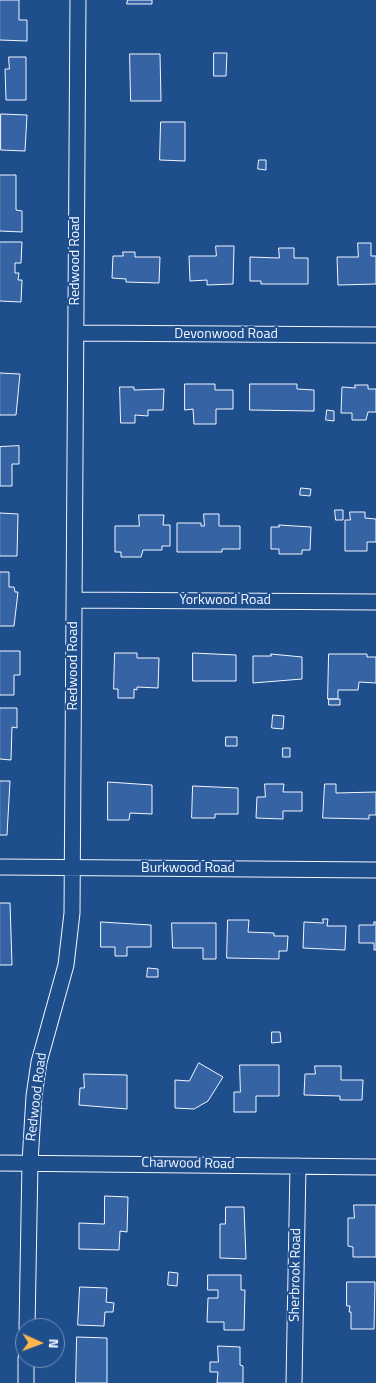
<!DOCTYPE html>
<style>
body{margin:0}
#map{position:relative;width:376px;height:1383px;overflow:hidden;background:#1f4e8c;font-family:"Titillium Web",sans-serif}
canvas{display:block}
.north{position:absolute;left:15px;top:1318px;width:50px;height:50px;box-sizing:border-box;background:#1f4e8c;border:1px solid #7391ba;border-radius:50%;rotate:92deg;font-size:14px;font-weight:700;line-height:20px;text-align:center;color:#f2f6ff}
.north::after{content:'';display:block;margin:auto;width:18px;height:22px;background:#ffb74d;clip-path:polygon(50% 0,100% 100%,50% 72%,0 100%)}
</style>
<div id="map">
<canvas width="376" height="1383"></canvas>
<div class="north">N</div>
</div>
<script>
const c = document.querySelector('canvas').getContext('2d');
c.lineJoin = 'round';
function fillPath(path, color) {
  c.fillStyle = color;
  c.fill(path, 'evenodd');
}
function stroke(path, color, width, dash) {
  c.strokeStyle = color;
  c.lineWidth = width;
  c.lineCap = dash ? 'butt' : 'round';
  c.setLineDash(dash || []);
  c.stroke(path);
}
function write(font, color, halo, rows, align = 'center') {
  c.font = font + ' "Titillium Web",sans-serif';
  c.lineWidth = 4;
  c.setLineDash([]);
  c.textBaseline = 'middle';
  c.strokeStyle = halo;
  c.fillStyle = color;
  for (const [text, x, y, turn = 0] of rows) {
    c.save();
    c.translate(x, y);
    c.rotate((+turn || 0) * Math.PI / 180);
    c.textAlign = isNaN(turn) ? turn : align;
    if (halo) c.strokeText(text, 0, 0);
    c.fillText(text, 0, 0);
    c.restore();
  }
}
const building = new Path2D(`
 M0,0H19V20H27V41L0,40Z
 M128,0H152V4H127Z
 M214,53H227L226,76H214Z
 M130,54H160L161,101H131Z
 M9,57H26V100H6L5,69H9Z
 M1,114L27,115L25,151L1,150Z
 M161,122H185V161L160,160Z
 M259,160H266V170L258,169Z
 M0,175H16V210L22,211V232L0,231Z
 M0,242H22L21,263H15V273H19L18,280H22L21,302L0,301Z
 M358,243H371V256H376V284L338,285L337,257H358Z
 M216,246H234L233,284L207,285V280L190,281L189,256H216Z
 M279,248H294V258H308V284H261V281H250V257L279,258Z
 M123,252H135V257H160L159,283L126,282V279L112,278L113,256H123Z
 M0,373L20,374L16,415H0Z
 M185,384H215V390H233V409H216V424H194L193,409L185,410Z
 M250,384H297V389L314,390V411L250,410Z
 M355,385H368V389H376V412H368L366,420H352V413H341L342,387L355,388Z
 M120,387H134V390L164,389L163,410H148V416L135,415V423H121Z
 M327,410L334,411V421L326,420Z
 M19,446V464H12V486H0V447Z
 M301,488L311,489L310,496L300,495Z
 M335,510H343V520H336Z
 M350,512H365V518L376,519V542H367V551H345V520H350Z
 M0,513L18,514L17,556H0Z
 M204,514H219V526H240V549H222V552H177V523H201V526H204Z
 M139,515H164L163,525H170V546H162V550H143L141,557H121V552H115V526H139Z
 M279,525L311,527L310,550H302V554H279V549H271V527H279Z
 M0,572H9V587H14L15,592H18L14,626H0Z
 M0,651H20V675H14V695H0Z
 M115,653H137V658H159L158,688L137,687V690L134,689V698H118V689H114Z
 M193,653L236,655V681H193Z
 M271,654L302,657V679L253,683V656H271Z
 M329,654H367V657H376V683L359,682L358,690H338V699H328Z
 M329,699H340V705H329Z
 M0,708H17V728L12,727L11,760L0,759Z
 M273,715L284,716L283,729L272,728Z
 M226,737H237V746H226Z
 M283,748H290V757H283Z
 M0,781H10L7,835H0Z
 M108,782L152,785V814L130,813L129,820H108Z
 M265,784H284L283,792H302V811H283V819L256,818L257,797H265Z
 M325,784H336V793L376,792V815H369V819L323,818Z
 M193,786L238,788V814H215V818H192Z
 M0,903H10L12,965H0Z
 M323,919H328L327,926H346L345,950L303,948L304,922L323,923Z
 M228,920H249L248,932L274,933V936H288L287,951H279V959L227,958Z
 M101,922L151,925V947H127V956H115V947H101Z
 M374,922H376V950H374V943H359V925H374Z
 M172,923H216V959H203V948H173Z
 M148,968L158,969V977H147Z
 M272,1032H280L281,1042L272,1043Z
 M199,1063L223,1077L208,1101L194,1109L175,1108V1080L189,1081Z
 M240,1065H279V1096H256V1112H234V1092H240Z
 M315,1066H341V1080H363L362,1100H340V1096L304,1095L305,1074H315Z
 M84,1074L127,1075V1109L79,1105L80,1088H84Z
 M105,1196L128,1197L127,1232L120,1231L119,1250L79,1249V1223L104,1224Z
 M354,1205H376V1257H353V1247L348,1246V1218H354Z
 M226,1207H244L246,1259L220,1258V1224H225Z
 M169,1272L178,1273L177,1286L168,1285Z
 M208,1275H241V1290H245L244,1330H224V1322H207L208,1298H218V1290H208Z
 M347,1282H375L374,1329H351V1312H349L350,1306H347Z
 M80,1287L107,1288L106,1302L114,1303L113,1312H105L104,1326L78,1325Z
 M77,1337L107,1338V1383H76Z
 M218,1346L240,1347V1365L243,1366V1383H217L218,1372H210V1362H218Z`);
const street = new Path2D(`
 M76,333L376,335
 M74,600L376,602
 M0,867L376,870
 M0,1163L376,1167
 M27,1328L30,1162L34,1096L39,1062L66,965L72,913L78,0
 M26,1383V1358
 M294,1383L298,1166`);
const streetNames = [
 ["Redwood Road",76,261,-90],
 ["Devonwood Road",226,335],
 ["Yorkwood Road",225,601],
 ["Redwood Road",74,666,-90],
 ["Burkwood Road",188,869],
 ["Redwood Road",37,1097,-83],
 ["Charwood Road",188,1164,1],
 ["Sherbrook Road",296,1275,-89]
];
fillPath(building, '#3563a3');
stroke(building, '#f2f6ff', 1);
stroke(street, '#f2f6ff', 17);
stroke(street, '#1f4e8c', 15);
write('14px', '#f2f6ff', '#1f4e8c', streetNames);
</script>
